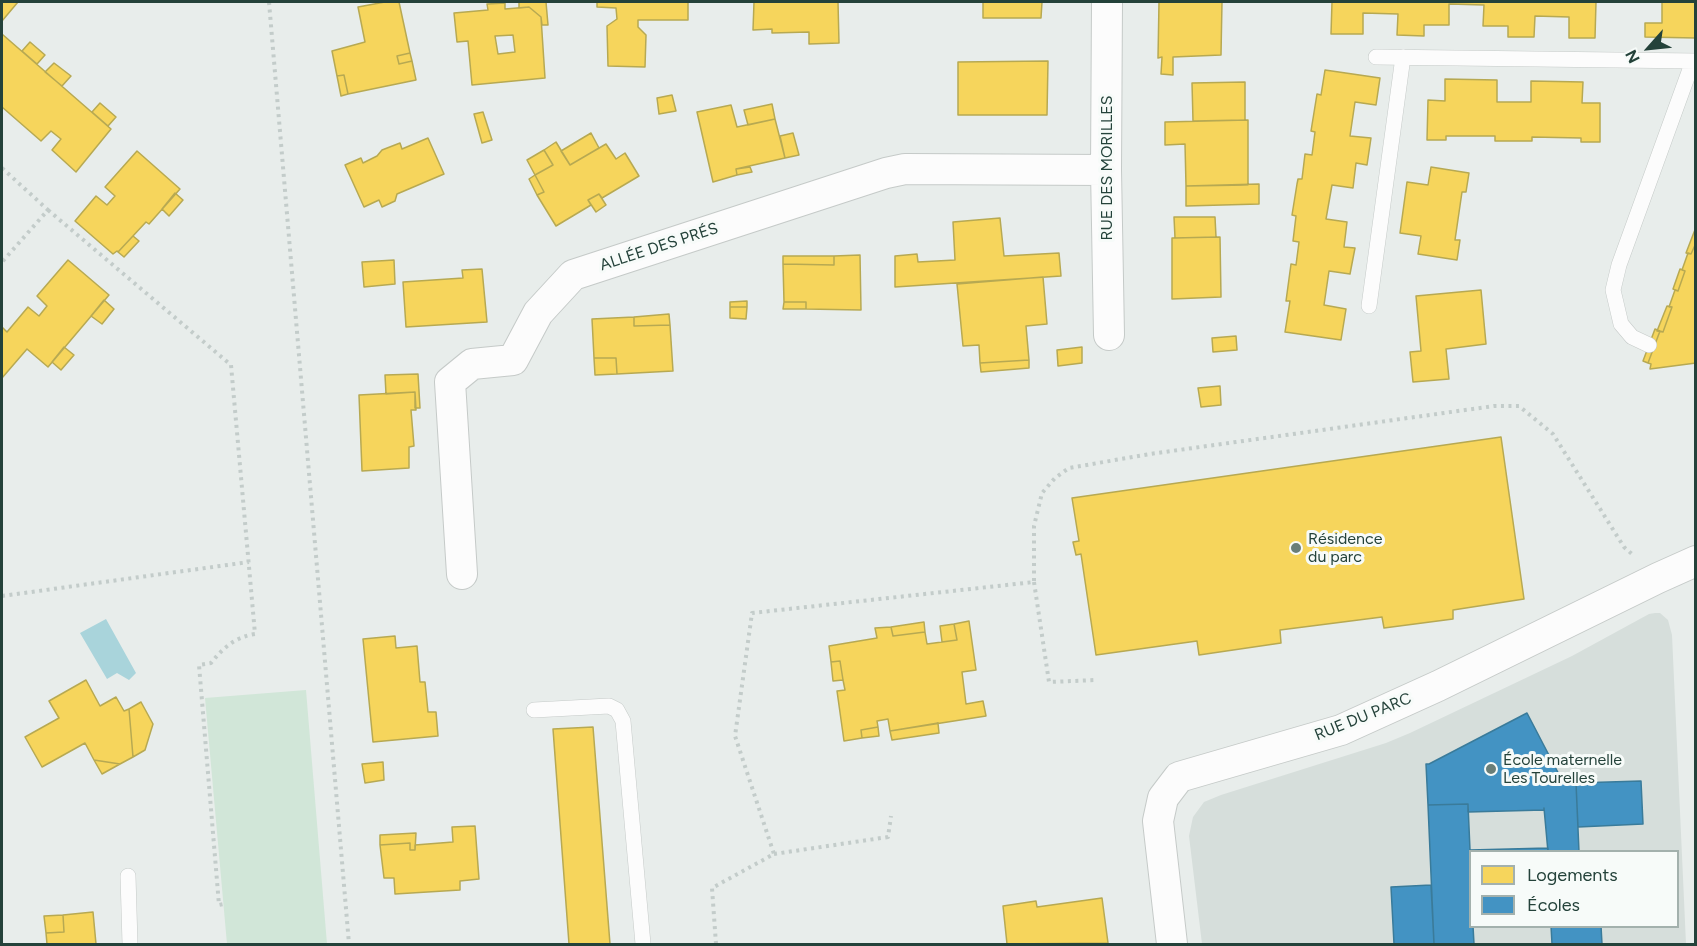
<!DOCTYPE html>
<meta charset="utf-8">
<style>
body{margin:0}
#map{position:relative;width:1697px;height:946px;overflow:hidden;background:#e8edeb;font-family:Figtree,sans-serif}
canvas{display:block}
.frame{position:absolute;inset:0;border:3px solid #24423a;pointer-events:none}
.legend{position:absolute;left:1469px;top:850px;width:210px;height:78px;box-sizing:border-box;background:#f7fbf9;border:2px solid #a3b1ad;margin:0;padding:8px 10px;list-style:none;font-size:18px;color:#24423a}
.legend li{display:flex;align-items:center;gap:12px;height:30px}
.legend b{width:30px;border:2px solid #a3b1ad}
.north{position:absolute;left:1619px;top:18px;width:60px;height:60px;-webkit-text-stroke:4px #f7fbf9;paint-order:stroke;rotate:243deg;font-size:16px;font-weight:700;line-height:24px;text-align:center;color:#24423a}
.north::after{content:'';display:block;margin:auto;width:21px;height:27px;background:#24423a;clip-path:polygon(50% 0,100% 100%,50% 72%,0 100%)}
</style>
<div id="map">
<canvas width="1697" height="946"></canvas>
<div class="frame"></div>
<ul class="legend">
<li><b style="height:16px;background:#f6d55c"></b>Logements</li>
<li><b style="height:16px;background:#4393c3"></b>Écoles</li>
</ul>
<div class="north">N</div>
</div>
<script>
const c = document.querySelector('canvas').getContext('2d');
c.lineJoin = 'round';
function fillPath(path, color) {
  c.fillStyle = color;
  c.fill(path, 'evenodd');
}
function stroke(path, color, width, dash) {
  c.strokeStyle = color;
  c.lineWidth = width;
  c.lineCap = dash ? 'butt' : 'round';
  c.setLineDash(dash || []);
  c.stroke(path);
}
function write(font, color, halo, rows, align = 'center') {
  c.font = font + ' Figtree,sans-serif';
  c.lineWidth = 6;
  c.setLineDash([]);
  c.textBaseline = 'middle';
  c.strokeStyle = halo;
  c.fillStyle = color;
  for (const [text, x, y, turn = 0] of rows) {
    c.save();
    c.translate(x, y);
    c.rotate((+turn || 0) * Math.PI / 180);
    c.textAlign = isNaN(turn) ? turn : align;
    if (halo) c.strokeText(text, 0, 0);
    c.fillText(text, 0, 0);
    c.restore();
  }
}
const built = new Path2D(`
 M1655,613H1660L1668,620L1672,635L1686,944H1202L1189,836L1193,817L1204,802L1221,795L1386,743L1410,733L1572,656L1649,614ZM1470,852H1678V926H1470Z`);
const green = new Path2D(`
 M306,690L327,944H227L205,698Z`);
const water = new Path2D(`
 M106,619L136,673L129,680L117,673L107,679L80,633Z`);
const homes = new Path2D(`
 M2,2H18L2,21Z
 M385,2H399L410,53L397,56L399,64L412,61L416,80L348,94L344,75L337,76L332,51L365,42L358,7Z
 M519,2H546L548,25H542L541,17L529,7L519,8Z
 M597,2H688V20H638V27L646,35L645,67L608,66L607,26L617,19L616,8L597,7Z
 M754,2H838L839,43L809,44V32L772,33V29L753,30Z
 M983,2H1042L1041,18H983Z
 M1159,2H1222L1221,55L1173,57V75L1161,74L1162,57L1158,58Z
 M1332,2H1596L1595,38H1569V17L1535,16L1534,37H1508V26H1483L1484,5L1449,4V25H1424V36L1397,35L1398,14L1363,13V34H1331Z
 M1662,2H1696V38L1645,37V23H1662Z
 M505,3V9L529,7L541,17L545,78L472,85L468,41L457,42L454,13L488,10L487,4ZM513,35L515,52L498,54L495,36Z
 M2,34L111,129L76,172L52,150L61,139L51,131L41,141L2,107Z
 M30,42L45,55L37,64L22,51Z
 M410,53L412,61L399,64L397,56Z
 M1048,61L1047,115H958V62Z
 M54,63L71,76L62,86L45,72Z
 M1325,70L1380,78L1376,105L1355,102L1350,136L1371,138L1367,165L1356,163L1353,188L1332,185L1326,219L1347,222L1344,247L1355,248L1350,274L1329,271L1324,305L1346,309L1341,340L1285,332L1290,301H1286L1291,264L1296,265L1299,242L1293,241L1296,216L1292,215L1297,184L1298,179H1302L1305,154L1312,155L1315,132L1311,131L1317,94L1321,95Z
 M344,75L348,94L341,96L337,76Z
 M1445,79L1497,80V102H1531V81L1583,82L1582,103H1600V142H1581V138L1532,137V141H1495V136H1446V140H1427L1428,100L1445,101Z
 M1245,82V120L1193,121L1192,83Z
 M672,95L676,111L659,114L657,98Z
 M100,103L116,117L108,126L92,112Z
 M772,104L775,119L748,125L744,110Z
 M731,105L737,127L775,119L785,158L736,169L737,175L713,182L697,112Z
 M483,112L492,140L482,143L474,114Z
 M1248,120V185L1186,186L1185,144L1165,145V122Z
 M591,133L599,148L570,165L561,151Z
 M793,133L799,155L785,158L780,136Z
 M428,138L444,174L397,194L395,201L382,207L379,200L364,207L345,165L361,158L363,163L377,156L382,150L400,143L402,149Z
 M556,142L570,165L606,144L616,159L625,153L639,176L602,198L599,194L588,200L591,205L556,226L537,195L544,192L535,175L553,165L544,150Z
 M544,150L553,165L535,175L527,160Z
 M137,151L180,189L149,224L146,222L118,252L117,251L113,254L75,221L96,196L107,205L115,196L105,187Z
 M750,167L752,172L737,175L736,169Z
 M1431,167L1469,173L1466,192H1462L1455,240H1460L1457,260L1418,254L1421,236L1400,233L1407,182L1428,185Z
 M535,175L544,192L537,195L529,179Z
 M1259,184V204L1186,206V186Z
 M175,193L183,200L169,216L162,209Z
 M599,194L606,205L596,212L588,200Z
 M1174,217H1215L1216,237L1175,238Z
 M1000,218L1004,256L1059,253L1061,276L895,287V256L917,254L918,262L955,260L953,222Z
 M1696,227V243L1691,254L1686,253Z
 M133,236L139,241L124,257L118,252Z
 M1220,237L1221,297L1172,299V238Z
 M1696,243V363L1650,369L1651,364L1648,363L1660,331L1663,332L1672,307H1669L1675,290L1678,291L1685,271L1682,270L1688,253L1691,254Z
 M860,255L861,310L806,309V302H784L783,264L834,265V256Z
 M783,256H834V265L783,264Z
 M68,260L109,295L48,367L27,349L2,378V327L7,332L28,307L39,316L47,306L37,296Z
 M394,260L395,284L364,287L362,262Z
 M482,269L487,322L406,327L403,282L463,278L462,270Z
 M1680,269L1685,271L1678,291L1673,289Z
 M1043,277L1047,324L1026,326L1029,360L980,363L979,345L963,346L957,284Z
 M1481,290L1486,344L1446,349L1449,379L1413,382L1410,352L1421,351L1416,296Z
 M104,300L114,309L102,324L91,316Z
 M747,301V307H730V302Z
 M784,302H806V309H783Z
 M1667,306L1672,307L1663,332L1657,331Z
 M730,307H747L746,319L730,318Z
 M669,314L670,325L634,326V317Z
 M634,317V326L670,325L673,371L617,374L616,358H594L592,319Z
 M1655,329L1660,331L1648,363L1643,361Z
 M1236,336L1237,350L1213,352L1212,338Z
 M64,347L74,355L61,370L52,362Z
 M1082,347V363L1058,366L1057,350Z
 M594,358H616L617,374L595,375Z
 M1029,360V368L981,372L980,363Z
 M418,374L420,408H415V392L386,394L385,375Z
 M1220,386L1221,405L1201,407L1198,388Z
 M415,392L416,410H411L414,446L409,447V468L362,471L359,395Z
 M1501,437L1524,599L1453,610V619L1384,628L1382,617L1280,630L1281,643L1199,655L1197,641L1096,655L1081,554L1076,555L1073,542L1079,541L1072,498Z
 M969,621L976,670L962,672L966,704L983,701L986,716L890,731L888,719L877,721L878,727L861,730L862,738L844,741L837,691L845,690L843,680L840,661L831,662L829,646L877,638L875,628L891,627L893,636L925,632L927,644L957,640L954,624Z
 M924,622L925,632L893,636L891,627Z
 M954,624L957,640L942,642L940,626Z
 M395,636L396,648L417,646L420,682H425L428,712H436L438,736L373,742L363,639Z
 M840,661L843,680L833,681L831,662Z
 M86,680L100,706L116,697L124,711L129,709L133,757L120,764L94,760L85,743L42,767L25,737L59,718L49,701Z
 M141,702L153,724L145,750L133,757L129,709Z
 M938,723L939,733L892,740L890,731Z
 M593,727L610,944H569L553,729Z
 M878,727L879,736L862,738L861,730Z
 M94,760L120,764L102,774Z
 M383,762L384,780L365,783L362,764Z
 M475,826L479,879L460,881V890L395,894L394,878H384L380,845L410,843V850H415V845L453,842L452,827Z
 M416,833L415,850H410V843L380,845V835Z
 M1102,898L1108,943L1007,944L1003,906L1036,901L1037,907Z
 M93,912L96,944H47L46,933L64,932L63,915Z
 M63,915L64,932L46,933L44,916Z`);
const schools = new Path2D(`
 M1527,713L1564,784L1576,783L1579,852H1548L1544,808V810L1468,812V804L1428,805L1426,764H1429Z
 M1641,781L1643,824L1578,827L1576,783Z
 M1468,804L1470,850L1548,848V852H1470V926H1473L1474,944H1434L1428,805Z
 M1431,885L1434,944H1394L1391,887Z
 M1551,926H1601L1602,944H1552Z`);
const path = new Path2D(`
 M269,2L349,944
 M2,168L48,210L2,262
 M48,210L231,365L255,634C235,637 223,648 211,663L199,665L219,905L224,904
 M1034,582L1049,682L1096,680
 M2,596L249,562
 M774,854L888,837L891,816
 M716,944L712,888L774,854L735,736L752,613L1034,582V526L1042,493L1055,478L1069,468L1150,454L1494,406H1519L1553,434L1624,547L1633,555`);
const lane = new Path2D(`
 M1376,57L1696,61
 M1369,306L1403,57
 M1649,345L1632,337L1621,324L1613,290L1619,265L1693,61
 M534,710L609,706L617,710L623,721L643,944
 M128,876L130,944`);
const street = new Path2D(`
 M1107,2L1106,170L1109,335
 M462,574L450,382L472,364L513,360L538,313L573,275L886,173L905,169L1106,170
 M1172,944L1158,821L1163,798L1179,777L1341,730L1438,686L1658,578L1696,561`);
const markers = [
 [1296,548,6,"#697e78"],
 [1491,769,6,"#697e78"]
];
const streetNames = [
 ["RUE DES MORILLES",1107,168,-90],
 ["ALLÉE DES PRÉS",659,247,-18],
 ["RUE DU PARC",1363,717,-22]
];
const poiNames = [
 ["Résidence",1308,539],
 ["du parc",1308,557],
 ["École maternelle",1503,760],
 ["Les Tourelles",1503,778]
];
fillPath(built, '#d6dedb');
fillPath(green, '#d1e6d8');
fillPath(water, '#a9d4db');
fillPath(homes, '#f6d55c');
stroke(homes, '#b7a952', 1.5);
fillPath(schools, '#4393c3');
stroke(schools, '#3a7b9a', 1.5);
stroke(lane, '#c5cac8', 16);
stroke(street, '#c5cac8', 32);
stroke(path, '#c3ccca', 4, [3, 4.5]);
stroke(lane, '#fcfcfc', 15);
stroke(street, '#fcfcfc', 30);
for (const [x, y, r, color] of markers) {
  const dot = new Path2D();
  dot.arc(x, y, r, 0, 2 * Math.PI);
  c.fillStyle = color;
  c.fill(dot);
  stroke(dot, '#f7fbf9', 2);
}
write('16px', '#24423a', '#f7fbf9', streetNames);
write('16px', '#24423a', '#f7fbf9', poiNames, 'left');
</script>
